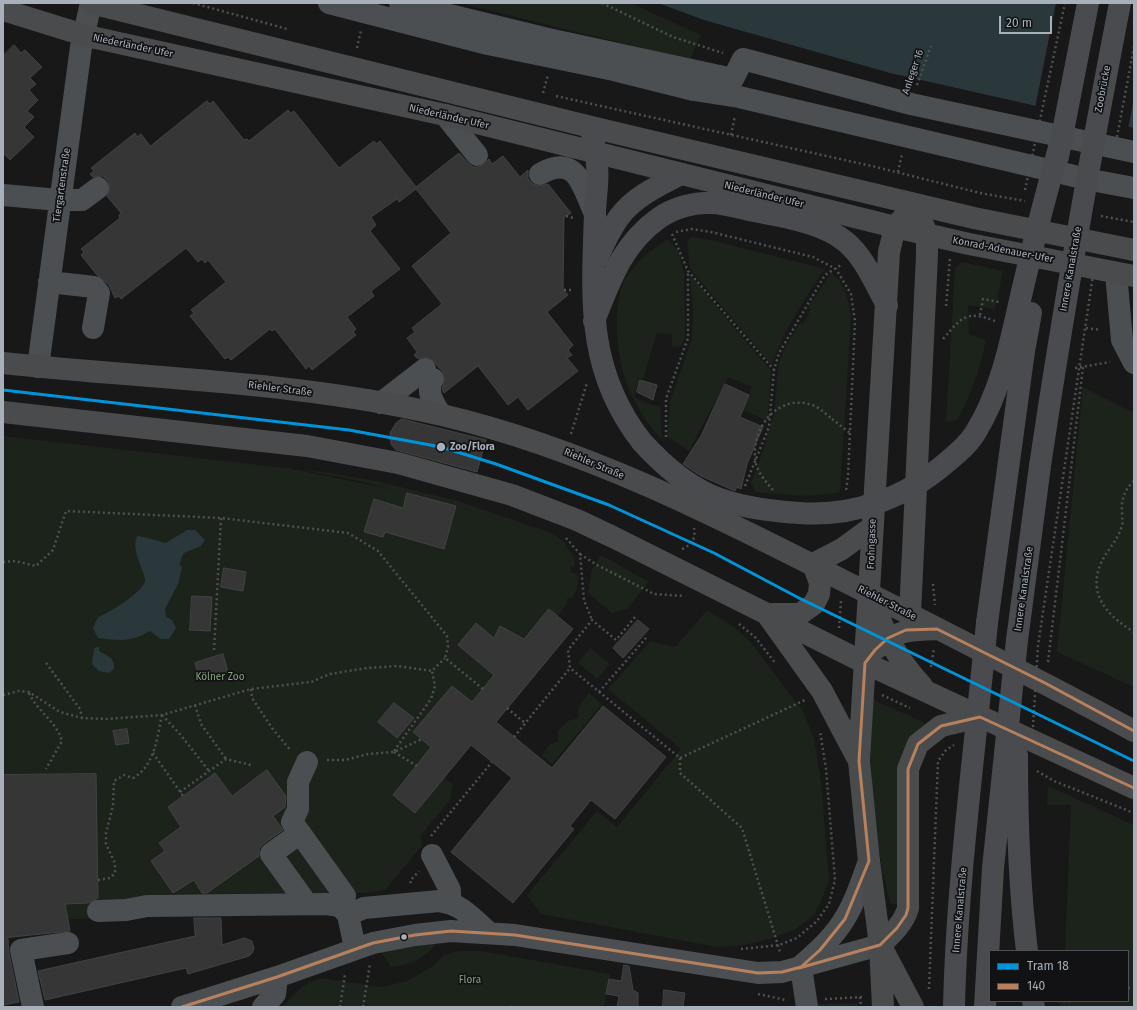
<!DOCTYPE html>
<meta charset="utf-8">
<style>
body{margin:0}
#map{position:relative;width:1137px;height:1010px;overflow:hidden;background:#181818;font-family:"Fira Sans",sans-serif}
canvas{display:block}
.frame{position:absolute;inset:0;border:4px solid #a8b1ba;pointer-events:none}
.legend{position:absolute;left:989px;top:950px;width:140px;height:52px;box-sizing:border-box;background:#121214;border:1px solid #4e5256;margin:0;padding:5px 7px;list-style:none;font-size:12px;color:#a8b1ba}
.legend li{display:flex;align-items:center;gap:8px;height:20px}
.legend b{width:20px;border:1px solid #4e5256}
.scale{position:absolute;left:999px;top:16px;width:53px;height:18px;box-sizing:border-box;border:2px solid #a8b1ba;border-top:0;padding-left:5px;font-size:12px;line-height:14px;white-space:nowrap;color:#a8b1ba;-webkit-text-stroke:3px #121214;paint-order:stroke}
</style>
<div id="map">
<canvas width="1137" height="1010"></canvas>
<div class="frame"></div>
<ul class="legend">
<li><b style="height:5px;background:#0095da"></b>Tram 18</li>
<li><b style="height:5px;background:#b6815c"></b>140</li>
</ul>
<div class="scale">20 m</div>
</div>
<script>
const c = document.querySelector('canvas').getContext('2d');
c.lineJoin = 'round';
function fillPath(path, color) {
  c.fillStyle = color;
  c.fill(path, 'evenodd');
}
function stroke(path, color, width, dash) {
  c.strokeStyle = color;
  c.lineWidth = width;
  c.lineCap = dash ? 'butt' : 'round';
  c.setLineDash(dash || []);
  c.stroke(path);
}
function write(font, color, halo, rows, align = 'center') {
  c.font = font + ' "Fira Sans",sans-serif';
  c.lineWidth = 3.5;
  c.setLineDash([]);
  c.textBaseline = 'middle';
  c.strokeStyle = halo;
  c.fillStyle = color;
  for (const [text, x, y, turn = 0] of rows) {
    c.save();
    c.translate(x, y);
    c.rotate((+turn || 0) * Math.PI / 180);
    c.textAlign = isNaN(turn) ? turn : align;
    if (halo) c.strokeText(text, 0, 0);
    c.fillText(text, 0, 0);
    c.restore();
  }
}
const green = new Path2D(`
 M460,3H630L701,35L690,60Z
 M691,237L715,241L825,269C805,298 783,331 772,365L695,275L690,268L687,242Z
 M668,239L678,251L684,272L685,338L681,346L672,347V335L657,333L643,379L639,378L634,397L651,405L660,406L662,440C631,407 616,367 617,323C617,307 618,292 626,278C636,261 651,250 668,239Z
 M962,262L1003,271L995,309L968,305L969,334L986,340C979,371 973,391 957,420L946,422L955,268Z
 M831,273C846,283 849,301 851,318L840,492C818,498 779,495 756,492L751,483L764,448L774,414L779,362L786,346L800,323L803,324L811,309L808,307Z
 M690,275L771,371L768,421L743,410L752,387L728,377L689,451L667,436L670,401L692,338L693,313Z
 M1083,387L1134,413V687L1057,652Z
 M3,436L330,473L376,481L458,501L554,534L563,541L575,559L574,566L571,567V573H576L579,576L577,587L573,598H568L566,600L568,602L457,756L460,759L444,778L453,784L450,800L421,835L422,846L385,890L366,893L159,894V917L3,921ZM277,466L346,478L395,490Z
 M601,555L649,582L627,609L612,613L588,593L592,569Z
 M707,610L730,624L749,640L803,711L814,739L821,782L829,880L823,897L814,915L796,929L769,939L744,945L717,947L541,914L527,895L597,811L617,827L681,749L608,689L650,641L675,647Z
 M590,648L610,664L597,679L578,663Z
 M589,693L602,704L552,764L542,755L550,744L558,742V731L568,721L578,718L579,706Z
 M873,700L917,719L926,724L917,736L897,904H893L890,902C872,834 868,771 873,700Z
 M1048,786L1134,825V1007H1060L1061,1001H1128V951H1065L1071,805H1047Z
 M438,942C425,958 411,965 391,967L381,952Z
 M460,951H482L610,974L604,1007H282C294,994 304,982 321,978L382,987L407,981L432,967L444,955Z
 M857,1003L858,1007H816V1004Z`);
const water = new Path2D(`
 M658,3H1134V128L890,73L704,20Z
 M187,530H195L205,540L201,546L184,553L181,558V561L179,564L182,567L178,584L165,609L166,617L172,620L176,628L169,639H161L150,631C131,642 120,641 98,638L93,628L98,617C108,614 147,590 145,579C142,565 131,550 137,536L144,537L166,543Z
 M97,647H99V651C107,656 115,657 114,669L109,673L99,671L92,664L94,649Z`);
const pier = new Path2D(`
 M1056,3H1134V98L1128,129L1035,108Z`);
const building = new Path2D(`
 M14,45L21,53L25,50L42,67L30,78L36,84L29,90L38,100L27,111L34,117L24,127L34,137L10,160L3,153V56Z
 M207,101L210,104L213,101L244,140L247,139L249,141L288,110L291,113L294,111L339,168L374,141L376,144L380,141L416,187L459,153L468,163L473,167H478L485,164L489,159L492,164L503,156L520,177L528,170V179L533,184L539,186L548,184L571,213L564,217L563,289L568,295L547,312L573,345L568,350L572,355L567,358L578,371L528,410L518,397L508,405L478,366L444,393L442,389L445,379L443,372L430,358L424,357L418,359L414,355L417,352L407,338L415,332L412,328L442,304L412,266L451,233L416,189L399,202L397,199L371,217L376,225L370,231L400,269L371,291L374,296L347,317L356,329L353,332L356,335L312,370L309,366L306,369L275,329L272,331L270,329L231,360L228,357L225,359L190,316L194,313L191,310L226,282L208,260L205,263L202,259L198,262L186,248L121,299L119,296L115,298L109,285L97,275L81,255L84,252L81,249L120,218L119,215L121,213L107,196L110,187L108,181L103,176L93,177L90,174L94,171L91,168L135,133L137,137L141,134L150,146Z
 M640,380L657,385L653,400L637,392Z
 M725,384L749,395L740,417L763,427L747,464L741,489L737,487L735,491L701,476L683,464L701,436Z
 M402,419L486,440L477,472L396,450L391,444L390,433L396,423Z
 M407,493L456,506L444,549L385,532L383,537L364,532L374,499L403,508Z
 M224,568L246,572L243,591L221,587Z
 M192,596L212,597L210,631L190,630Z
 M549,609L573,629L496,722L552,768L603,706L666,757L615,819L591,800L570,826L574,829L513,903L451,852L512,778L471,745L415,813L393,795L431,747L413,732L452,686L472,702L494,675L458,645L476,623L494,638L500,626L524,639Z
 M638,620L649,629L623,658L613,648Z
 M223,654L228,672L200,681L195,663Z
 M394,703L414,718L397,738L378,722Z
 M127,729L129,743L116,745L113,731Z
 M267,770L286,796L285,807L273,816L283,830L263,844L259,849V856L207,893H202L194,880L173,893L151,861L165,851L159,843L181,827L168,807L215,773L232,796Z
 M96,774L98,898L88,903L65,904L70,931L3,938V775Z
 M194,918H221L222,945L244,938L252,941L254,949L252,953L249,956L188,974L186,968L45,1000L38,971L195,936Z
 M8,939L9,953L19,1002L3,1005V940Z
 M624,965L629,966L633,990L638,993V1007H617L619,996L606,994L609,979L621,981Z
 M664,990L685,993L683,1007H663Z`);
const path = new Path2D(`
 M193,3L287,29
 M602,3L673,37L723,53
 M357,48L361,30
 M917,85L931,46
 M543,93L548,75
 M556,96L876,167L980,193L1025,201
 M731,135L735,116
 M898,172L902,154
 M566,216L574,218
 M1101,216L1134,222
 M676,232L692,229L711,232L813,257L836,269L851,294L855,321L848,476L846,491
 M672,234L688,271L774,370
 M564,290H574
 M946,306L950,259
 M980,315L983,299L999,302
 M1086,328L1101,330
 M943,339C962,317 966,310 995,321
 M1075,368L1110,362
 M832,419L850,433
 M571,434L587,383
 M666,437V399L688,338V272
 M1134,481C1124,490 1121,500 1122,513C1122,518 1123,522 1122,526C1118,540 1107,550 1101,563C1087,595 1108,616 1134,632
 M745,486L769,427L774,370L779,353L825,275L841,265
 M566,538L580,554L584,600L592,620
 M682,549C692,545 696,538 694,528
 M580,554L597,565L654,594L684,596
 M3,562L15,561L36,566L53,550L66,511L221,518L348,533L378,551L447,636L448,647L445,658L483,689
 M933,584L935,605
 M635,617L616,640L592,620L568,650L570,668L680,758L805,700
 M739,624L755,637L776,664
 M839,628L841,601
 M214,650L221,518
 M1048,662L1083,367
 M46,663L80,709L82,718
 M931,667L934,648
 M251,689L252,698L272,728L291,751
 M599,692L646,638
 M29,693C37,711 56,721 62,741L46,769
 M3,695L19,691L29,692L60,712L82,718L106,719L162,715L251,689L311,682L330,674L367,668L398,666L432,671L445,658
 M882,695L910,708
 M195,705L201,724L226,759
 M507,708L525,723
 M162,715L179,733L209,771
 M514,737L570,668
 M394,751L431,699L435,686L432,671
 M394,752L417,766
 M153,753L183,796
 M680,758V773L742,828L780,952
 M327,760H345L368,754L394,752L422,739
 M1037,771L1054,781L1134,813
 M180,792L226,759L251,765
 M431,836L492,762
 M98,880L110,878L115,873V863L106,844V833L113,806L114,781L124,775L133,778C155,766 157,737 162,715
 M411,883L410,881L419,871
 M741,949L779,945L797,938L817,921L829,904L835,880L826,769L820,731
 M1128,988L1134,987
 M929,989L938,761L946,750L954,745
 M758,994L786,1000
 M860,997L861,1007
 M825,999L864,997
 M1058,1001H1072
 M340,1007L345,974
 M363,1007L370,964
 M510,1007H513`);
const minor = new Path2D(`
 M329,3L488,44L614,70L694,90L739,97L1091,180L1134,188
 M400,3L548,39L733,79L743,59L911,104L1134,152
 M445,115L477,155
 M540,174C577,153 582,186 595,214
 M3,195L59,200H82L98,188
 M1116,273L1122,340L1134,363
 M49,282L94,287L99,293L93,328
 M38,367L81,47L91,3
 M433,379C425,391 434,403 440,414
 M381,403L425,369
 M307,762L298,782V809L292,822L300,833L271,854L307,904
 M300,833L345,896L340,906
 M432,855L450,890V902
 M98,911L126,910L147,906L326,904L340,906L348,915L355,948
 M348,915L364,908L439,901C462,904 471,917 488,932
 M801,966C817,952 834,937 845,918C856,901 862,880 869,861
 M801,967L807,1007
 M33,1007L21,950L68,943
 M182,1007L277,977L373,943L415,935L451,931L515,935L758,973L782,972L880,945
 M263,1007L275,994L277,977`);
const major = new Path2D(`
 M91,3L591,127L974,218L1134,250
 M3,10L87,36L445,115L895,227L969,244L1134,276
 M3,363C149,379 298,381 442,415C583,448 715,515 844,581C941,630 1038,679 1134,731
 M3,412L307,446L398,463L512,495L577,520L613,537L865,663L1134,788
 M873,600C884,634 897,659 922,686
 M772,614H800L814,604L819,594L820,583L813,564L842,549L872,527
 M910,614L927,255V234L922,222
 M769,617L822,691L859,761
 M877,648C898,629 911,630 937,629
 M880,945C892,934 904,923 908,908V769L918,744L941,726L980,717
 M883,950L913,1007
 M883,1007L880,945L869,861L859,761L889,252L895,227L905,216`);
const highway = new Path2D(`
 M591,127C593,139 596,152 597,165C599,181 595,198 595,214C592,299 586,371 642,442
 M596,260C603,246 610,229 620,216C635,196 660,185 681,174
 M594,321C610,281 622,244 659,218C673,208 694,202 710,203C723,203 737,207 749,210C779,216 822,222 846,242C865,258 875,284 887,305
 M987,623L1024,351
 M1017,640L1040,466
 M1033,1001L1034,1007`);
const pathBridge = new Path2D(`
 M1117,137L1134,47
 M1025,190L1065,3
 M773,490C766,482 759,474 756,464C749,433 774,395 809,404C818,406 825,413 832,419
 M1032,742L1038,646L1094,268`);
const highwayBridge = new Path2D(`
 M1058,157L1088,3
 M1024,351L1031,313
 M642,442C691,496 727,508 799,513C853,517 906,498 947,462C958,453 970,443 977,430C1004,385 1012,333 1024,283C1035,236 1047,190 1060,144
 M1040,466C1063,311 1090,157 1120,3
 M1017,755C1017,820 1019,886 1027,951
 M954,1007C957,879 975,750 987,623
 M985,1007L993,868L1017,640`);
const bus1 = new Path2D(`
 M799,968L880,945L897,928L906,915L908,908V769L918,744L941,726L980,717L1134,788
 M182,1007L277,977L373,943L415,935L451,931L515,935L758,973L782,972L801,967L820,950L845,919L869,861L859,761L865,663L875,650L888,638L906,630L937,629L1045,683L1134,731`);
const tram1 = new Path2D(`
 M3,390L349,430L441,447L496,464L609,505L714,553L799,598L1134,761`);
const markers = [
 [441,447,5,"#a8b1ba"],
 [404,937,3.5,"#a8b1ba"]
];
const streetNames = [
 ["Niederländer Ufer",133,46,12],
 ["Anleger 16",913,72,-71],
 ["Zoobrücke",1103,89,-79],
 ["Niederländer Ufer",449,117,13],
 ["Tiergartenstraße",62,185,-82],
 ["Niederländer Ufer",764,195,14],
 ["Konrad-Adenauer-Ufer",1003,250,11],
 ["Innere Kanalstraße",1071,269,-80],
 ["Riehler Straße",280,389,7],
 ["Riehler Straße",594,464,23],
 ["Frohngasse",872,544,-88],
 ["Innere Kanalstraße",1024,589,-82],
 ["Riehler Straße",887,603,27],
 ["Innere Kanalstraße",960,910,-85]
];
const stopNames = [
 ["Zoo/Flora",450,447]
];
const parkNames = [
 ["Kölner Zoo",220,677],
 ["Flora",470,980]
];
fillPath(green, '#1c231b');
fillPath(water, '#2a373b');
fillPath(pier, '#181818');
fillPath(building, '#363637');
stroke(building, '#404344', 1);
stroke(path, '#4e5053', 2.5, [2, 3]);
stroke(minor, '#4c4f51', 22);
stroke(major, '#4a4b4d', 22);
stroke(highway, '#494b4e', 22);
stroke(pathBridge, '#4e5053', 2.5, [2, 3]);
stroke(highwayBridge, '#494b4e', 22);
stroke(bus1, '#b6815c', 3);
stroke(tram1, '#0095da', 3);
for (const [x, y, r, color] of markers) {
  const dot = new Path2D();
  dot.arc(x, y, r, 0, 2 * Math.PI);
  c.fillStyle = color;
  c.fill(dot);
  stroke(dot, '#121214', 1.5);
}
write('10px', '#a8b1ba', '#121214', streetNames);
write('bold 10px', '#a8b1ba', '#121214', stopNames, 'left');
write('10px', '#84a67e', '#121214', parkNames);
</script>
